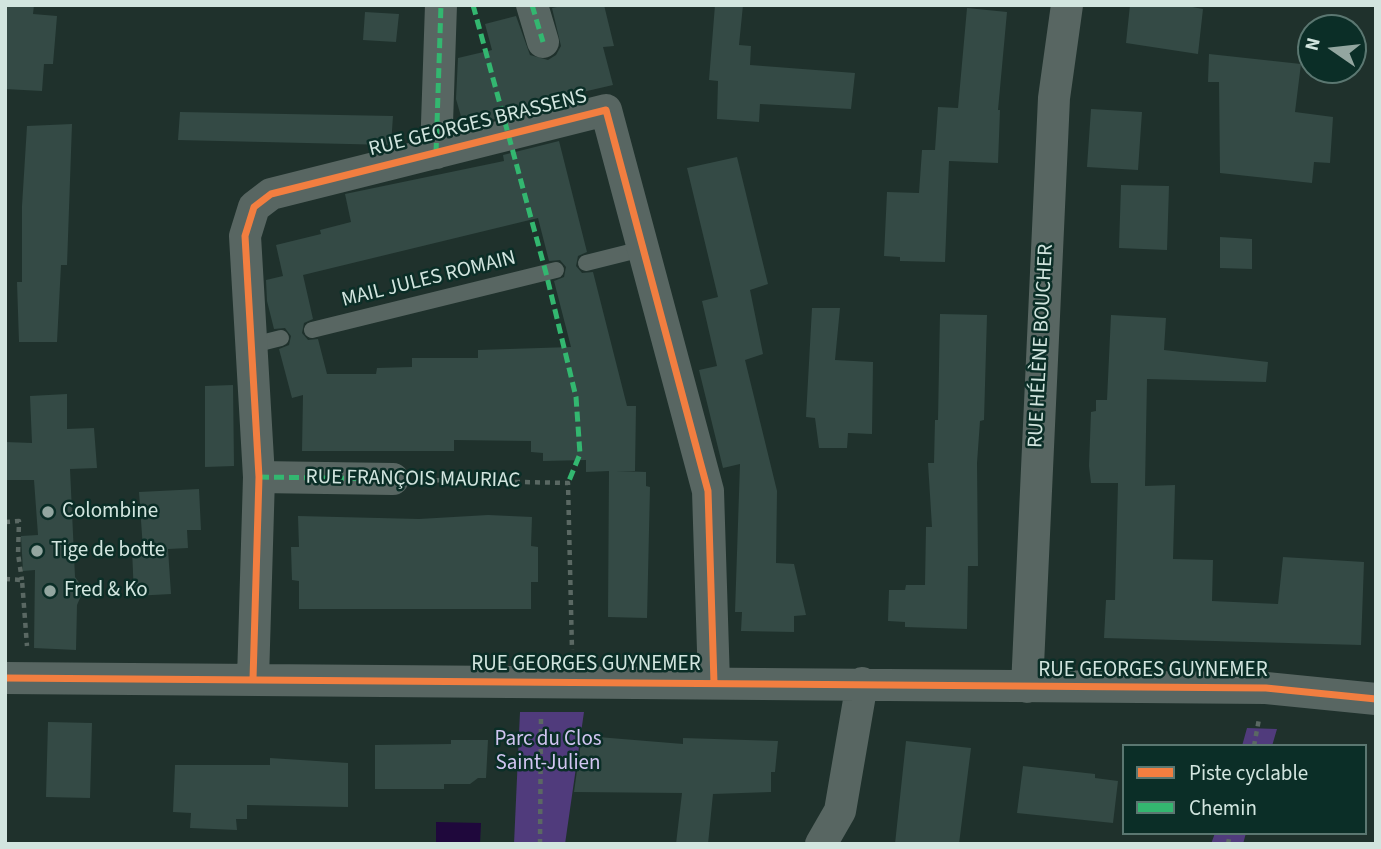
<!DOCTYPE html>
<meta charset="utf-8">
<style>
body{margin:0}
#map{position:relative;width:1381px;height:849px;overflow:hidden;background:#1f312c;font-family:"Source Sans 3",sans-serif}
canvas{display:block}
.frame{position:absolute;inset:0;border:7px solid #d2e5df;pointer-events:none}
.legend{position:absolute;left:1122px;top:744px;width:245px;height:91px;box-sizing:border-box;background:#0b2e27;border:2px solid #5b7771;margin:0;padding:9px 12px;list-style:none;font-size:21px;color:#d2e5df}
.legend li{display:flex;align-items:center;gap:14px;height:35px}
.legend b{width:35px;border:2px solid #5b7771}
.north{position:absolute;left:1297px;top:14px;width:70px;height:70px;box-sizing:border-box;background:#0b2e27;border:2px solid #5b7771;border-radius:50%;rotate:284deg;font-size:19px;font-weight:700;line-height:28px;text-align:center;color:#d2e5df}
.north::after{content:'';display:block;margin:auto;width:24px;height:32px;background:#93a6a0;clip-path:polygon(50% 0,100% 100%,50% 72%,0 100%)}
</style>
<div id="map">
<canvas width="1381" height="849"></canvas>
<div class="frame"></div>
<ul class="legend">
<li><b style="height:9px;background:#f27e40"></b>Piste cyclable</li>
<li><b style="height:9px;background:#33b770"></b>Chemin</li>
</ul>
<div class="north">N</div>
</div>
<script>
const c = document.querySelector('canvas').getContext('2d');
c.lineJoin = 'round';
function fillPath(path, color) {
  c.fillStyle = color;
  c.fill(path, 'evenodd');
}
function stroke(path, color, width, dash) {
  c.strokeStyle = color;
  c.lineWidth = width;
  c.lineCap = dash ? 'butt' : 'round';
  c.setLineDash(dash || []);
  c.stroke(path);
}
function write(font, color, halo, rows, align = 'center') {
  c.font = font + ' "Source Sans 3",sans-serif';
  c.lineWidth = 5;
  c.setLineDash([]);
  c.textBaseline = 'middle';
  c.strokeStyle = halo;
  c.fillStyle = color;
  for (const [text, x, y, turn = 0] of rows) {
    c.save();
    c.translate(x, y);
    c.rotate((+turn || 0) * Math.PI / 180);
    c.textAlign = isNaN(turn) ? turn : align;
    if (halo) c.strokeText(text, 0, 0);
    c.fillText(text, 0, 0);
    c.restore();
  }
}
const green = new Path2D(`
 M520,712H584L565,844H514Z
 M1247,728L1277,729L1272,746H1242Z
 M1215,833H1246L1243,844H1211Z`);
const water = new Path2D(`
 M436,822L481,823L480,844H436Z`);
const building = new Path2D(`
 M5,5H34L33,14L57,16L53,64H44L42,91L5,89Z
 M567,5H604L614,46L603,47L613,85L548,100L550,105L464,127L456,99L458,58L492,50L485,24L516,16L530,55L548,60L556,55L561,46L552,8Z
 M715,5H743L739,45L751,46L750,65L855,73L851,109L760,104L759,122L717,119L718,81L709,80Z
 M1130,5H1182L1203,9L1198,54L1126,43Z
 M967,8L1007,12L998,110H1000L998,163L949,161L945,262L900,261V257L884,256L887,192L919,193L922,150H935L938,107L958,108Z
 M365,12L399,14L396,42L363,40Z
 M1209,54L1301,64L1295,112L1333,117L1330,163L1314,162L1312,183L1220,173L1219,82H1208Z
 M1091,109L1142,112L1138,170L1087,167Z
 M180,112L393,116L391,145L178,140Z
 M72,124L67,265H61L57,342H19L17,282H22V206L27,126Z
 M559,141L587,252L578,256L576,266L582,273L593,272L627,406H636L635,471H616L646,472V486L650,487L647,618L608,617L609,471L586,472V460L543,461V453L531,452V441L454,440V451H302L303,395L292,398L279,349L289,345L291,336L285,328L274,329L267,301L266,280L283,276L276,245L321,234L320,230L351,222L345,194L504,161L503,155ZM538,218L549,261L560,260L566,267L564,277L554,281L571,347L478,350V358H412V367L377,368L376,374H327L318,339L308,340L302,333L304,323L313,319L303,275Z
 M737,157L768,284L750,290L763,354L745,360L777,491L776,563L794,564L806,615L794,616V632L741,631L742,612H735L740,464L723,468L699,370L717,366L702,301L718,297L687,168Z
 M1121,185L1169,186L1167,250L1119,248Z
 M1220,237L1252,239V269L1220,268Z
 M812,308H840L835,360L873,362L872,434L848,433L847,448H819L815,418L806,417Z
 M940,314L987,315L984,420L980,421L977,463L978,566H968L967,629L905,627V622L888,621L889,590H905L906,585H925L926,527H932L928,463H934L935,420H938Z
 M1111,315L1166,318L1164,350L1268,362L1266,382L1147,379L1145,486L1175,485L1173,559L1213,560L1212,601L1278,604L1283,557L1364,562L1361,645L1104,638L1106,600H1115L1118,483H1091L1089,466L1091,412L1096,411V400H1107Z
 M233,385L234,466L205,467V386Z
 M67,394V429L94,428L97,468L70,469L75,577L84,589L77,605L76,650L34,648L35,570L23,571L21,536L38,535L34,480H5V442L32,443L30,396Z
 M199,489L201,530H187L188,548L168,549L171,594L134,596L132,549H143L139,492Z
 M488,515L532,517L531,546L538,547V582H531V609H299V581L292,580L291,547H299L298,516L419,519Z
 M48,722L92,723L90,798L46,797Z
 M598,737L683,744V738L778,741L775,772H771V792L713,794L708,844H676L682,793L574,792L581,742L598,743Z
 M451,740H488L486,778H478L470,784H444V789H375V745L451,744Z
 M906,741L971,748L959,844H895Z
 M270,758L348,763V807L247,805V819H236L237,830L190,828L191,813L173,812L175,765H270Z
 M1023,766L1095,774V778L1118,781L1113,823L1017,813Z`);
const path = new Path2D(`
 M425,480L568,483L572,650
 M5,522L19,521L18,554L22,580
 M5,579L22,580L27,646
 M1254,746L1259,719
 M540,844L541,715
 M1228,844L1230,833`);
const lane = new Path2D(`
 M586,263L642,249
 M312,330L556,270
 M253,345L281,338`);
const street = new Path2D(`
 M532,5L543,42
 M436,153L441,5
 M259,477L393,479
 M5,678L1266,688L1376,699
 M253,679L259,477L245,236L254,207L271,194L606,110L708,491L714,683
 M1027,687L1054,98L1067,5
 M821,844L840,811L862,683`);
const quiet = new Path2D(`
 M473,5L546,273L576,397L580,454L568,483
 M532,5L543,42
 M436,153L441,5
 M259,477L393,479`);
const cycleway = new Path2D(`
 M5,678L1266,688L1376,699
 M253,679L259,477L245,236L254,207L271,194L606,110L708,491L714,683`);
const markers = [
 [48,512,7,"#93a6a0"],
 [37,551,7,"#93a6a0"],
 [50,591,7,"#93a6a0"]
];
const streetNames = [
 ["RUE GEORGES BRASSENS",478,124,-14],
 ["MAIL JULES ROMAIN",429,280,-14],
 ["RUE HÉLÈNE BOUCHER",1042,346,-87],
 ["RUE FRANÇOIS MAURIAC",413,480,1],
 ["RUE GEORGES GUYNEMER",586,665],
 ["RUE GEORGES GUYNEMER",1153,671]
];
const poiNames = [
 ["Colombine",62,512],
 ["Tige de botte",51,551],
 ["Fred & Ko",64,591]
];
const parkNames = [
 ["Parc du Clos",548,740],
 ["Saint-Julien",548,764]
];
fillPath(green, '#503b7c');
fillPath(water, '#1f083c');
fillPath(building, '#344a45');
stroke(path, '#5a6863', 4.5, [5, 5]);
stroke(lane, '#586662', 16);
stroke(street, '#586662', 32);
stroke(quiet, '#33b770', 5, [10, 5]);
stroke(cycleway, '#f27e40', 7);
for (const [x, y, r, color] of markers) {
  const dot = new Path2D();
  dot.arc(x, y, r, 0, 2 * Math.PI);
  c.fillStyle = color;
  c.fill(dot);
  stroke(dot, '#0b2e27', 2.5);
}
write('21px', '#d2e5df', '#0b2e27', streetNames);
write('21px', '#d2e5df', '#0b2e27', poiNames, 'left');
write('21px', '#d1c5f1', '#0b2e27', parkNames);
</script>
